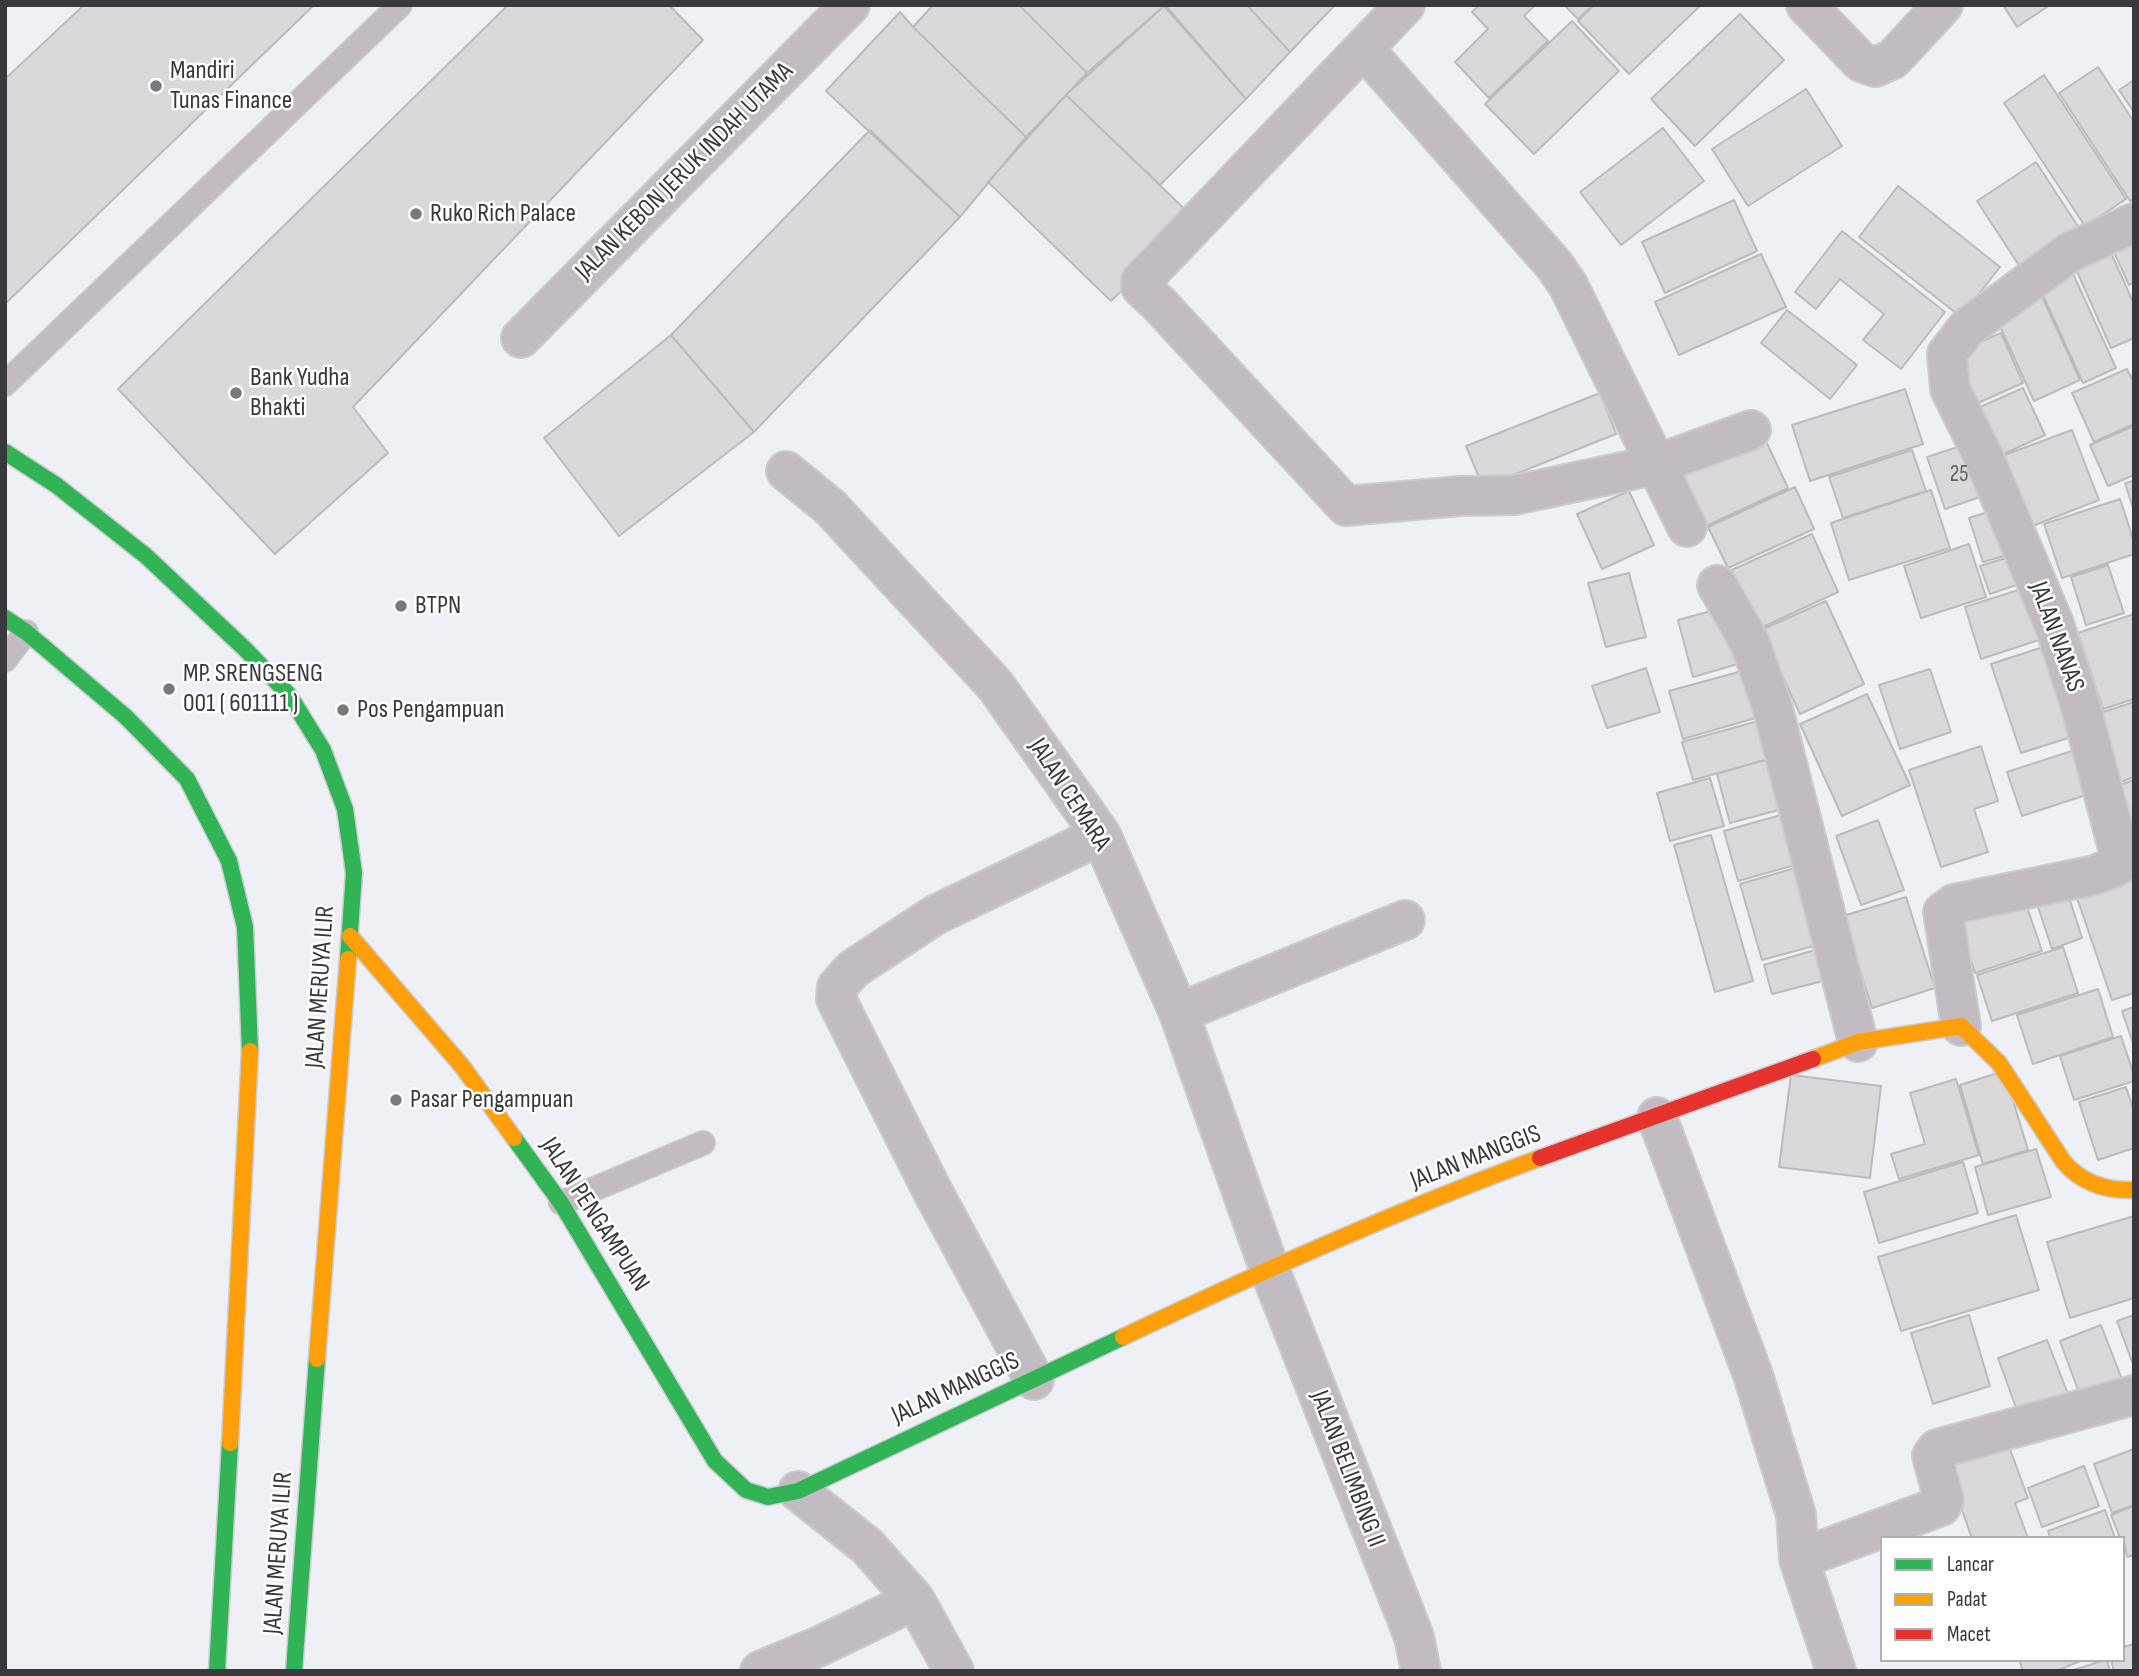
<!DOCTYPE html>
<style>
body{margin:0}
#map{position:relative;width:2139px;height:1676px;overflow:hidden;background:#eff0f5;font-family:"Sofia Sans Condensed",sans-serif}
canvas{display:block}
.frame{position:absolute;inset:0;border:7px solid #39393d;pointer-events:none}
.legend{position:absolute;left:1880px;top:1536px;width:245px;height:126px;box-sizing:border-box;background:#fff;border:2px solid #b0b0b1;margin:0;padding:9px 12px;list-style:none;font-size:21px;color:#39393d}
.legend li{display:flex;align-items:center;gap:14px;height:35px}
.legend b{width:35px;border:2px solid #b0b0b1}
</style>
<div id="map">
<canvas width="2139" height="1676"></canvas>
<div class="frame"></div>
<ul class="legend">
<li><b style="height:9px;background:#30b455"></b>Lancar</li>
<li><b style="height:9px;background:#ff9f0a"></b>Padat</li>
<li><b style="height:9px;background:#e5322d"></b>Macet</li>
</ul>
</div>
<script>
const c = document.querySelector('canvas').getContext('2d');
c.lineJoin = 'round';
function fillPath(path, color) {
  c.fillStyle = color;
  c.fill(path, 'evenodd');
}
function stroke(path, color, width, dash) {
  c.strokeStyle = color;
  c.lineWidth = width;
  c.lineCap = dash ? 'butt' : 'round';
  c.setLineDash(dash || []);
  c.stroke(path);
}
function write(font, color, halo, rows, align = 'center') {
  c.font = font + ' "Sofia Sans Condensed",sans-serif';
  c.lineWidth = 5;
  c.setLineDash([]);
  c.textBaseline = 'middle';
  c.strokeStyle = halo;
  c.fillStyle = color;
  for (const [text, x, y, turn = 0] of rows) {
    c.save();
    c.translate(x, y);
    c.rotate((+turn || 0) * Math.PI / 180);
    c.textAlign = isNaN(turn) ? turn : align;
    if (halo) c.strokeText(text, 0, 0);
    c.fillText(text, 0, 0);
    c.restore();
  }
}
const building = new Path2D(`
 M84,5H314L5,304V79Z
 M508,5H669L703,40L353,407L388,453L275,554L118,389Z
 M933,5H1019L1087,73L1026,137L913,27Z
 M1019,5H1163L1164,6L1087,73Z
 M1165,5H1247L1290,52L1246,99Z
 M1247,5H1335L1290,52Z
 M1479,5H1535L1524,16L1548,41L1489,98L1455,62L1488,29L1472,12Z
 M1564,5H1593L1578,19Z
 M1594,5H1701L1629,74L1578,21Z
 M2003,5H2050L2017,27Z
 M1164,6L1246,99L1160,185L1066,95Z
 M900,12L913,27L1026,137L960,217L826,91Z
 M1740,14L1784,60L1695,146L1651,99Z
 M1572,21L1619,71L1534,154L1485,104Z
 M2098,67L2134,122V199L2130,201L2059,93Z
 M2044,75L2126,199L2085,226L2004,103Z
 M2134,80V112L2119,90Z
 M1806,89L1842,146L1748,206L1712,149Z
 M1066,95L1195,219L1111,301L988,182Z
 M1663,128L1704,181L1621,245L1580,192Z
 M870,130L960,217L754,432L671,335Z
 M2036,162L2081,231L2022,270L1977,201Z
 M1898,186L2000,267L1961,317L1859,237Z
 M1734,200L1757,251L1665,293L1642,242Z
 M2134,227V282L2129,285L2108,239Z
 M1842,231L1945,312L1901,369L1863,340L1884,314L1840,279L1816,309L1795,292Z
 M2106,242L2134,304V338L2111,348L2071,258Z
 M1761,254L1786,307L1679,355L1655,302Z
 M2069,265L2116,368L2083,383L2036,280Z
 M2040,292L2080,380L2034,401L1994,313Z
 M1787,310L1857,365L1830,399L1761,343Z
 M2001,333L2023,383L1971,406L1949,355Z
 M671,335L754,432L619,536L544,438Z
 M2127,369L2134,383V424L2094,442L2072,393Z
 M2023,388L2045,435L1999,456L1978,408Z
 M1905,389L1923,444L1810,481L1792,425Z
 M1600,393L1616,434L1483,487L1466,446Z
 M2134,426V475L2108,486L2090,445Z
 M2072,430L2099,500L2030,527L2002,456Z
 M1764,437L1788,488L1704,527L1680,475Z
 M1973,442L1989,494L1945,509L1927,457Z
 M1912,450L1926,491L1843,518L1829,477Z
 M2134,481V511L2125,483Z
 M1795,487L1814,529L1728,568L1708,527Z
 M1931,490L1950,548L1849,580L1831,523Z
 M1629,491L1654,545L1602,569L1577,514Z
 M2120,499L2134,542V554L2062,578L2044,524Z
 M2000,508L2014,553L1983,562L1969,518Z
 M1812,534L1838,592L1754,631L1727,572Z
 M1969,544L1986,597L1921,618L1904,566Z
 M2019,554L2028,581L1990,594L1980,566Z
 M2108,565L2124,613L2086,625L2071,577Z
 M1629,573L1646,637L1606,647L1588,583Z
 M2031,586L2048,637L1981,659L1965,607Z
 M1826,601L1864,684L1800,714L1761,630Z
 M1722,608L1738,664L1693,677L1678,620Z
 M2134,614V699L2103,709L2078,633Z
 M2052,644L2081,734L2021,753L1991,664Z
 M1646,668L1660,712L1607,728L1592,686Z
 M1753,668L1766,715L1683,739L1669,691Z
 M1930,669L1951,732L1900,749L1879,685Z
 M1867,694L1910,785L1842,816L1800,724Z
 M2134,702V777L2120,782L2097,714Z
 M1762,720L1773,758L1693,780L1682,742Z
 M1981,746L1998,801L1974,809L1988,852L1941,867L1909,770Z
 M2081,748L2095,792L2022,816L2007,772Z
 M1771,758L1786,808L1730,823L1717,774Z
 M1710,778L1724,826L1670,841L1657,793Z
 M2134,780V834L2117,786Z
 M1788,813L1802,863L1738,881L1724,831Z
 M1878,820L1904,890L1861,905L1836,836Z
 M1711,835L1753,981L1715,992L1674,845Z
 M1799,867L1821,944L1762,960L1740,884Z
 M2132,874L2134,881V993L2112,1000L2075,892Z
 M2067,891L2082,938L2052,949L2036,901Z
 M1906,897L1935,988L1872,1008L1843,916Z
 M2024,898L2042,951L1975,973L1957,919Z
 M2063,947L2078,993L1992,1021L1977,975Z
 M1818,949L1827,980L1772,994L1764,965Z
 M2098,989L2113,1037L2033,1064L2017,1015Z
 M2134,1007V1046L2122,1011Z
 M2121,1036L2134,1075V1081L2074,1100L2060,1056Z
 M2004,1071L2028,1150L1983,1164L1960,1085Z
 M1791,1075L1881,1086L1870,1178L1779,1167Z
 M1956,1079L1979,1155L1899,1179L1891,1154L1925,1144L1910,1093Z
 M2126,1087L2134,1111V1148L2098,1160L2079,1102Z
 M2036,1149L2051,1197L1988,1215L1975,1167Z
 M1963,1162L1978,1213L1879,1243L1864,1192Z
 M2016,1215L2039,1290L1901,1331L1878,1257Z
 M2134,1216V1298L2070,1318L2047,1242Z
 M1969,1315L1990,1386L1933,1404L1911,1333Z
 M2134,1315V1367L2117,1321Z
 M2101,1325L2123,1382L2081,1398L2060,1341Z
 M2047,1340L2068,1394L2018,1413L1998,1358Z
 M2004,1433L2028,1498L2015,1503L2028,1538H1972L1942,1456Z
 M2134,1449V1505L2112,1513L2094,1464Z
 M2084,1466L2099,1506L2042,1527L2028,1488Z
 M2134,1506V1555L2127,1557L2123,1538H2120L2111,1515Z
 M2105,1510L2115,1538H2050L2048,1531Z
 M2134,1644V1671H2114L2111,1660H2123V1647Z
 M2019,1660H2083L2056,1671H2023Z
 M2107,1660L2110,1671H2070L2105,1660Z`);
const lane = new Path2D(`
 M5,384L400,5
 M5,660L26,632
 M561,1203L703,1143`);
const street = new Path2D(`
 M1405,5L1141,281V287L1160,305L1346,506L1461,496L1515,495L1655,465L1751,430
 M1806,5L1861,62L1875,67L1893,59L1943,5
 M1364,49L1555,266L1568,285L1687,527
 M521,338L850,5
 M786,471L830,507L995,685L1101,835L1179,1013L1269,1268L1414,1637L1421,1671
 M1717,585L1750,643L1773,709L1858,1042
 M1179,1013L1405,920
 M1961,1026L1943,912L1954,904L2095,875L2117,866L2119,852L2080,704L2054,624L1984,458L1950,389L1947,354L1967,328L2070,252L2134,223
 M1657,1117L1753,1375L1796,1515L1799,1559L1836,1671
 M1034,1380L933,1192L836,999L837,987L853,969L935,915L1101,835
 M798,1491L867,1546L915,1600L954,1671
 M1799,1559L1941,1506L1944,1500L1932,1456L1937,1449L2134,1395
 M760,1671L820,1646L915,1600`);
const fast = new Path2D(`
 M5,452L56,485L146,556L245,649L289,695L323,750L345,809L354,873L348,959
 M5,618L26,632L126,717L187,779L229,861L245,927L250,1051
 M514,1138L561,1203L715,1461L746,1490L768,1497L798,1491L1123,1337
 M217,1671L230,1443
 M294,1671L317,1359`);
const slow = new Path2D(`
 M350,936L462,1066L514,1138
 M1813,1059L1858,1042L1961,1026L1999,1063L2063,1161C2081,1183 2106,1191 2134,1190
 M1123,1337C1260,1272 1398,1210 1540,1158
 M317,1359L348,959
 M230,1443L250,1051`);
const jam = new Path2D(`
 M1540,1158L1813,1059`);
const markers = [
 [156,86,7,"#79797d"],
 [416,214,7,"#79797d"],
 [236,393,7,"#79797d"],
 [401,606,7,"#79797d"],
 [169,689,7,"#79797d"],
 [343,710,7,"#79797d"],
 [396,1100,7,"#79797d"]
];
const numberNames = [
 ["25",1959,475]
];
const poiNames = [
 ["Mandiri",170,71],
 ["Tunas Finance",170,101],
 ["Ruko Rich Palace",430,214],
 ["Bank Yudha",250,378],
 ["Bhakti",250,408],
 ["BTPN",415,606],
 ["MP. SRENGSENG",183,674],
 ["001 ( 601111 )",183,704],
 ["Pos Pengampuan",357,710],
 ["Pasar Pengampuan",410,1100]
];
const streetNames = [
 ["JALAN KEBON JERUK INDAH UTAMA",685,172,-45],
 ["JALAN NANAS",2056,637,70],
 ["JALAN CEMARA",1069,795,57],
 ["JALAN MERUYA ILIR",321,987,-86],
 ["JALAN MANGGIS",1476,1158,-21],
 ["JALAN PENGAMPUAN",594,1215,57],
 ["JALAN MANGGIS",956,1389,-25],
 ["JALAN BELIMBING II",1347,1469,69],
 ["JALAN MERUYA ILIR",279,1553,-86]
];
fillPath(building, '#dad8da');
stroke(building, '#bcbbbc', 2);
stroke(lane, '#cbcccf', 26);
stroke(street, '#cbcccf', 42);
stroke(fast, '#cbcccf', 19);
stroke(slow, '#cbcccf', 19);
stroke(jam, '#cbcccf', 19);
stroke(lane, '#c2bbc1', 23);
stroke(street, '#c2bbc1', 38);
stroke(fast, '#30b455', 16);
stroke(slow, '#ff9f0a', 16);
stroke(jam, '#e5322d', 16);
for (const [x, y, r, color] of markers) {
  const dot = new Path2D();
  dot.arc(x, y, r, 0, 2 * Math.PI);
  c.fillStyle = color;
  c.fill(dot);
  stroke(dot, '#fff', 2.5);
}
write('23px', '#636266', null, numberNames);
write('26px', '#39393d', '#fff', poiNames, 'left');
write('26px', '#39393d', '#fff', streetNames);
</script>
